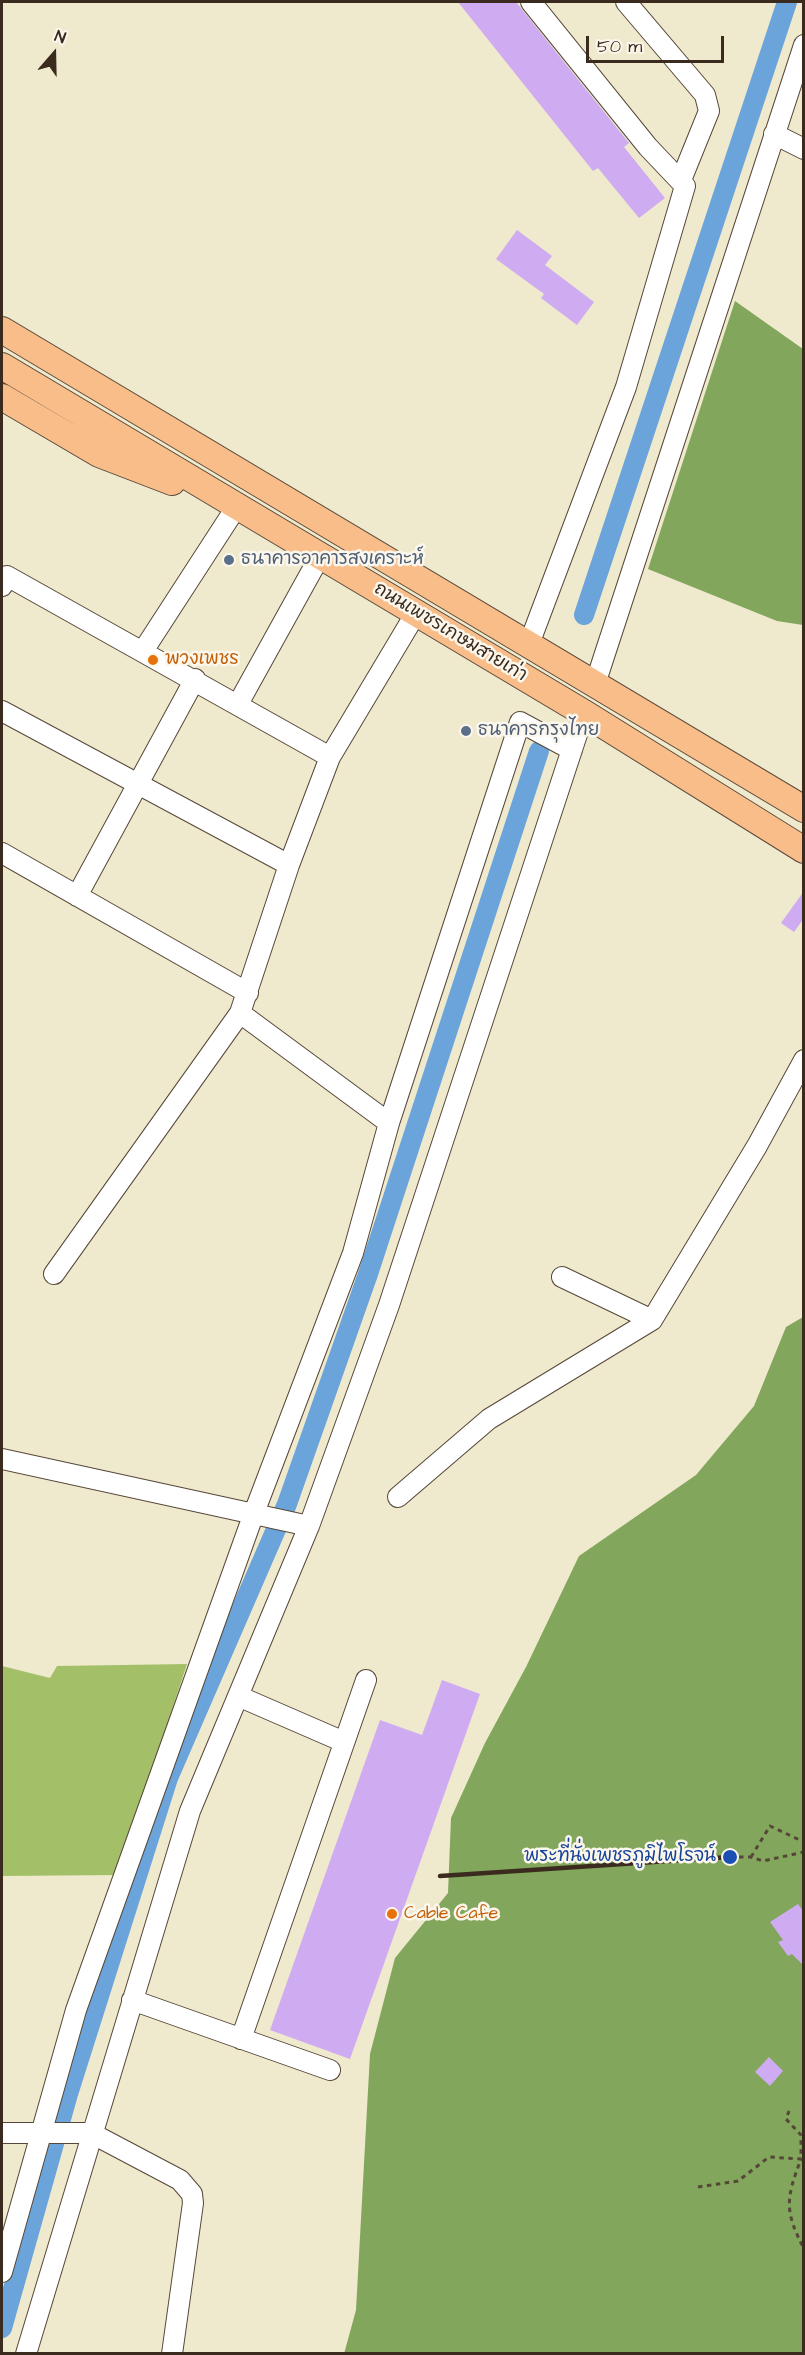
<!DOCTYPE html>
<meta charset="utf-8">
<style>
body{margin:0}
#map{position:relative;width:805px;height:2355px;overflow:hidden;background:#efe9ce;font-family:"Architects Daughter",sans-serif}
canvas{display:block}
.frame{position:absolute;inset:0;border:3px solid #3b2a1e;pointer-events:none}
.north{position:absolute;left:24px;top:24px;width:60px;height:60px;-webkit-text-stroke:4px #fbf7ec;paint-order:stroke;rotate:20deg;font-size:16px;font-weight:700;line-height:24px;text-align:center;color:#3b2a1e}
.north::after{content:'';display:block;margin:auto;width:21px;height:27px;background:#3b2a1e;clip-path:polygon(50% 0,100% 100%,50% 72%,0 100%)}
.scale{position:absolute;left:586px;top:36px;width:138px;height:27px;box-sizing:border-box;border:3px solid #3b2a1e;border-top:0;padding-left:8px;font-size:18px;line-height:21px;white-space:nowrap;color:#3b2a1e;-webkit-text-stroke:4px #fbf7ec;paint-order:stroke}
</style>
<div id="map">
<canvas width="805" height="2355"></canvas>
<div class="frame"></div>
<div class="north">N</div>
<div class="scale">50 m</div>
</div>
<script>
const c = document.querySelector('canvas').getContext('2d');
c.lineJoin = 'round';
function fillPath(path, color) {
  c.fillStyle = color;
  c.fill(path, 'evenodd');
}
function stroke(path, color, width, dash) {
  c.strokeStyle = color;
  c.lineWidth = width;
  c.lineCap = dash ? 'butt' : 'round';
  c.setLineDash(dash || []);
  c.stroke(path);
}
function write(font, color, halo, rows, align = 'center') {
  c.font = font + ' "Architects Daughter","Playpen Sans Thai",sans-serif';
  c.lineWidth = 5;
  c.setLineDash([]);
  c.textBaseline = 'middle';
  c.strokeStyle = halo;
  c.fillStyle = color;
  for (const [text, x, y, turn = 0] of rows) {
    c.save();
    c.translate(x, y);
    c.rotate((+turn || 0) * Math.PI / 180);
    c.textAlign = isNaN(turn) ? turn : align;
    if (halo) c.strokeText(text, 0, 0);
    c.fillText(text, 0, 0);
    c.restore();
  }
}
const green = new Path2D(`
 M187,1664L118,1875L2,1876V1666L50,1678L57,1666Z`);
const forest = new Path2D(`
 M735,301L803,349V625L777,621L648,569Z
 M803,1317V2353L344,2354L356,2310L370,2054L395,1958L448,1893L451,1818L485,1743L526,1667L579,1556L696,1475L754,1406L786,1327Z`);
const canal = new Path2D(`
 M584,615L787,2
 M2,2328L68,2094L168,1778L287,1504L368,1274L539,751`);
const building = new Path2D(`
 M458,2H516L629,143L624,147L665,198L639,218L598,168L593,171Z
 M517,230L552,256L545,265L594,302L577,325L541,298L544,294L496,259Z
 M804,891V918L794,932L781,923Z
 M442,1680L480,1694L350,2059L270,2030L380,1720L422,1735Z
 M798,1904L804,1912V1966L792,1954L788,1956L778,1942L783,1940L770,1922Z
 M769,2057L783,2071L770,2086L755,2072Z`);
const path = new Path2D(`
 M730,1857H751L763,1861L804,1852
 M751,1857L770,1826L804,1842
 M804,2161L801,2159C786,2199 784,2210 804,2249
 M698,2187L738,2181L769,2157L801,2159V2135L786,2119L789,2111`);
const minor = new Path2D(`
 M626,2L705,95L709,111L681,180
 M774,134L804,149
 M2,586L7,576L330,757
 M529,644L626,387L685,186L648,147L531,2
 M143,651L237,506
 M595,684L804,45
 M238,704L320,556
 M2,711L289,865
 M2,853L248,993
 M77,896L195,679
 M389,1123L240,1013L289,865L330,757L416,613
 M54,1274L240,1013
 M562,1277L652,1320
 M2,1459L309,1526
 M398,1497L489,1419L652,1320L757,1146L804,1060
 M238,1696L344,1742
 M132,2000L330,2070
 M241,2039L366,1680
 M2,2133H91L180,2180L192,2194L193,2203L172,2354
 M2,2272L76,2010L254,1513L353,1253L389,1123L520,722L572,750
 M26,2354L190,1811L309,1526L389,1305L584,713`);
const major = new Path2D(`
 M2,330L804,809
 M2,366L584,713L804,850
 M2,397L99,454L172,482`);
const rail = new Path2D(`
 M440,1876L730,1857`);
const markers = [
 [229,560,6,"#5c6f8a"],
 [153,660,6,"#e8710a"],
 [466,731,6,"#5c6f8a"],
 [730,1857,8,"#1a4fb4"],
 [392,1914,6,"#e8710a"]
];
const serviceNames = [
 ["ธนาคารอาคารสงเคราะห์",241,560],
 ["ธนาคารกรุงไทย",478,731]
];
const streetNames = [
 ["ถนนเพชรเกษมสายเก่า",450,633,31]
];
const foodNames = [
 ["พวงเพชร",165,660],
 ["Cable Cafe",404,1914]
];
const transitNames = [
 ["พระที่นั่งเพชรภูมิไพโรจน์",716,1857]
];
fillPath(green, '#a3c068');
fillPath(forest, '#82a65c');
stroke(canal, '#6aa4da', 20);
fillPath(building, '#cfabf2');
stroke(minor, '#564738', 22);
stroke(major, '#564738', 28);
stroke(path, '#564738', 3, [4.5, 4.5]);
stroke(minor, '#fff', 20);
stroke(major, '#f8bd89', 26);
stroke(rail, '#3b2a1e', 4.5);
for (const [x, y, r, color] of markers) {
  const dot = new Path2D();
  dot.arc(x, y, r, 0, 2 * Math.PI);
  c.fillStyle = color;
  c.fill(dot);
  stroke(dot, '#fbf7ec', 2);
}
write('18px', '#4e5e75', '#fbf7ec', serviceNames, 'left');
write('18px', '#3b2a1e', '#fbf7ec', streetNames);
write('18px', '#c56008', '#fbf7ec', foodNames, 'left');
write('18px', '#164399', '#fbf7ec', transitNames, 'right');
</script>
